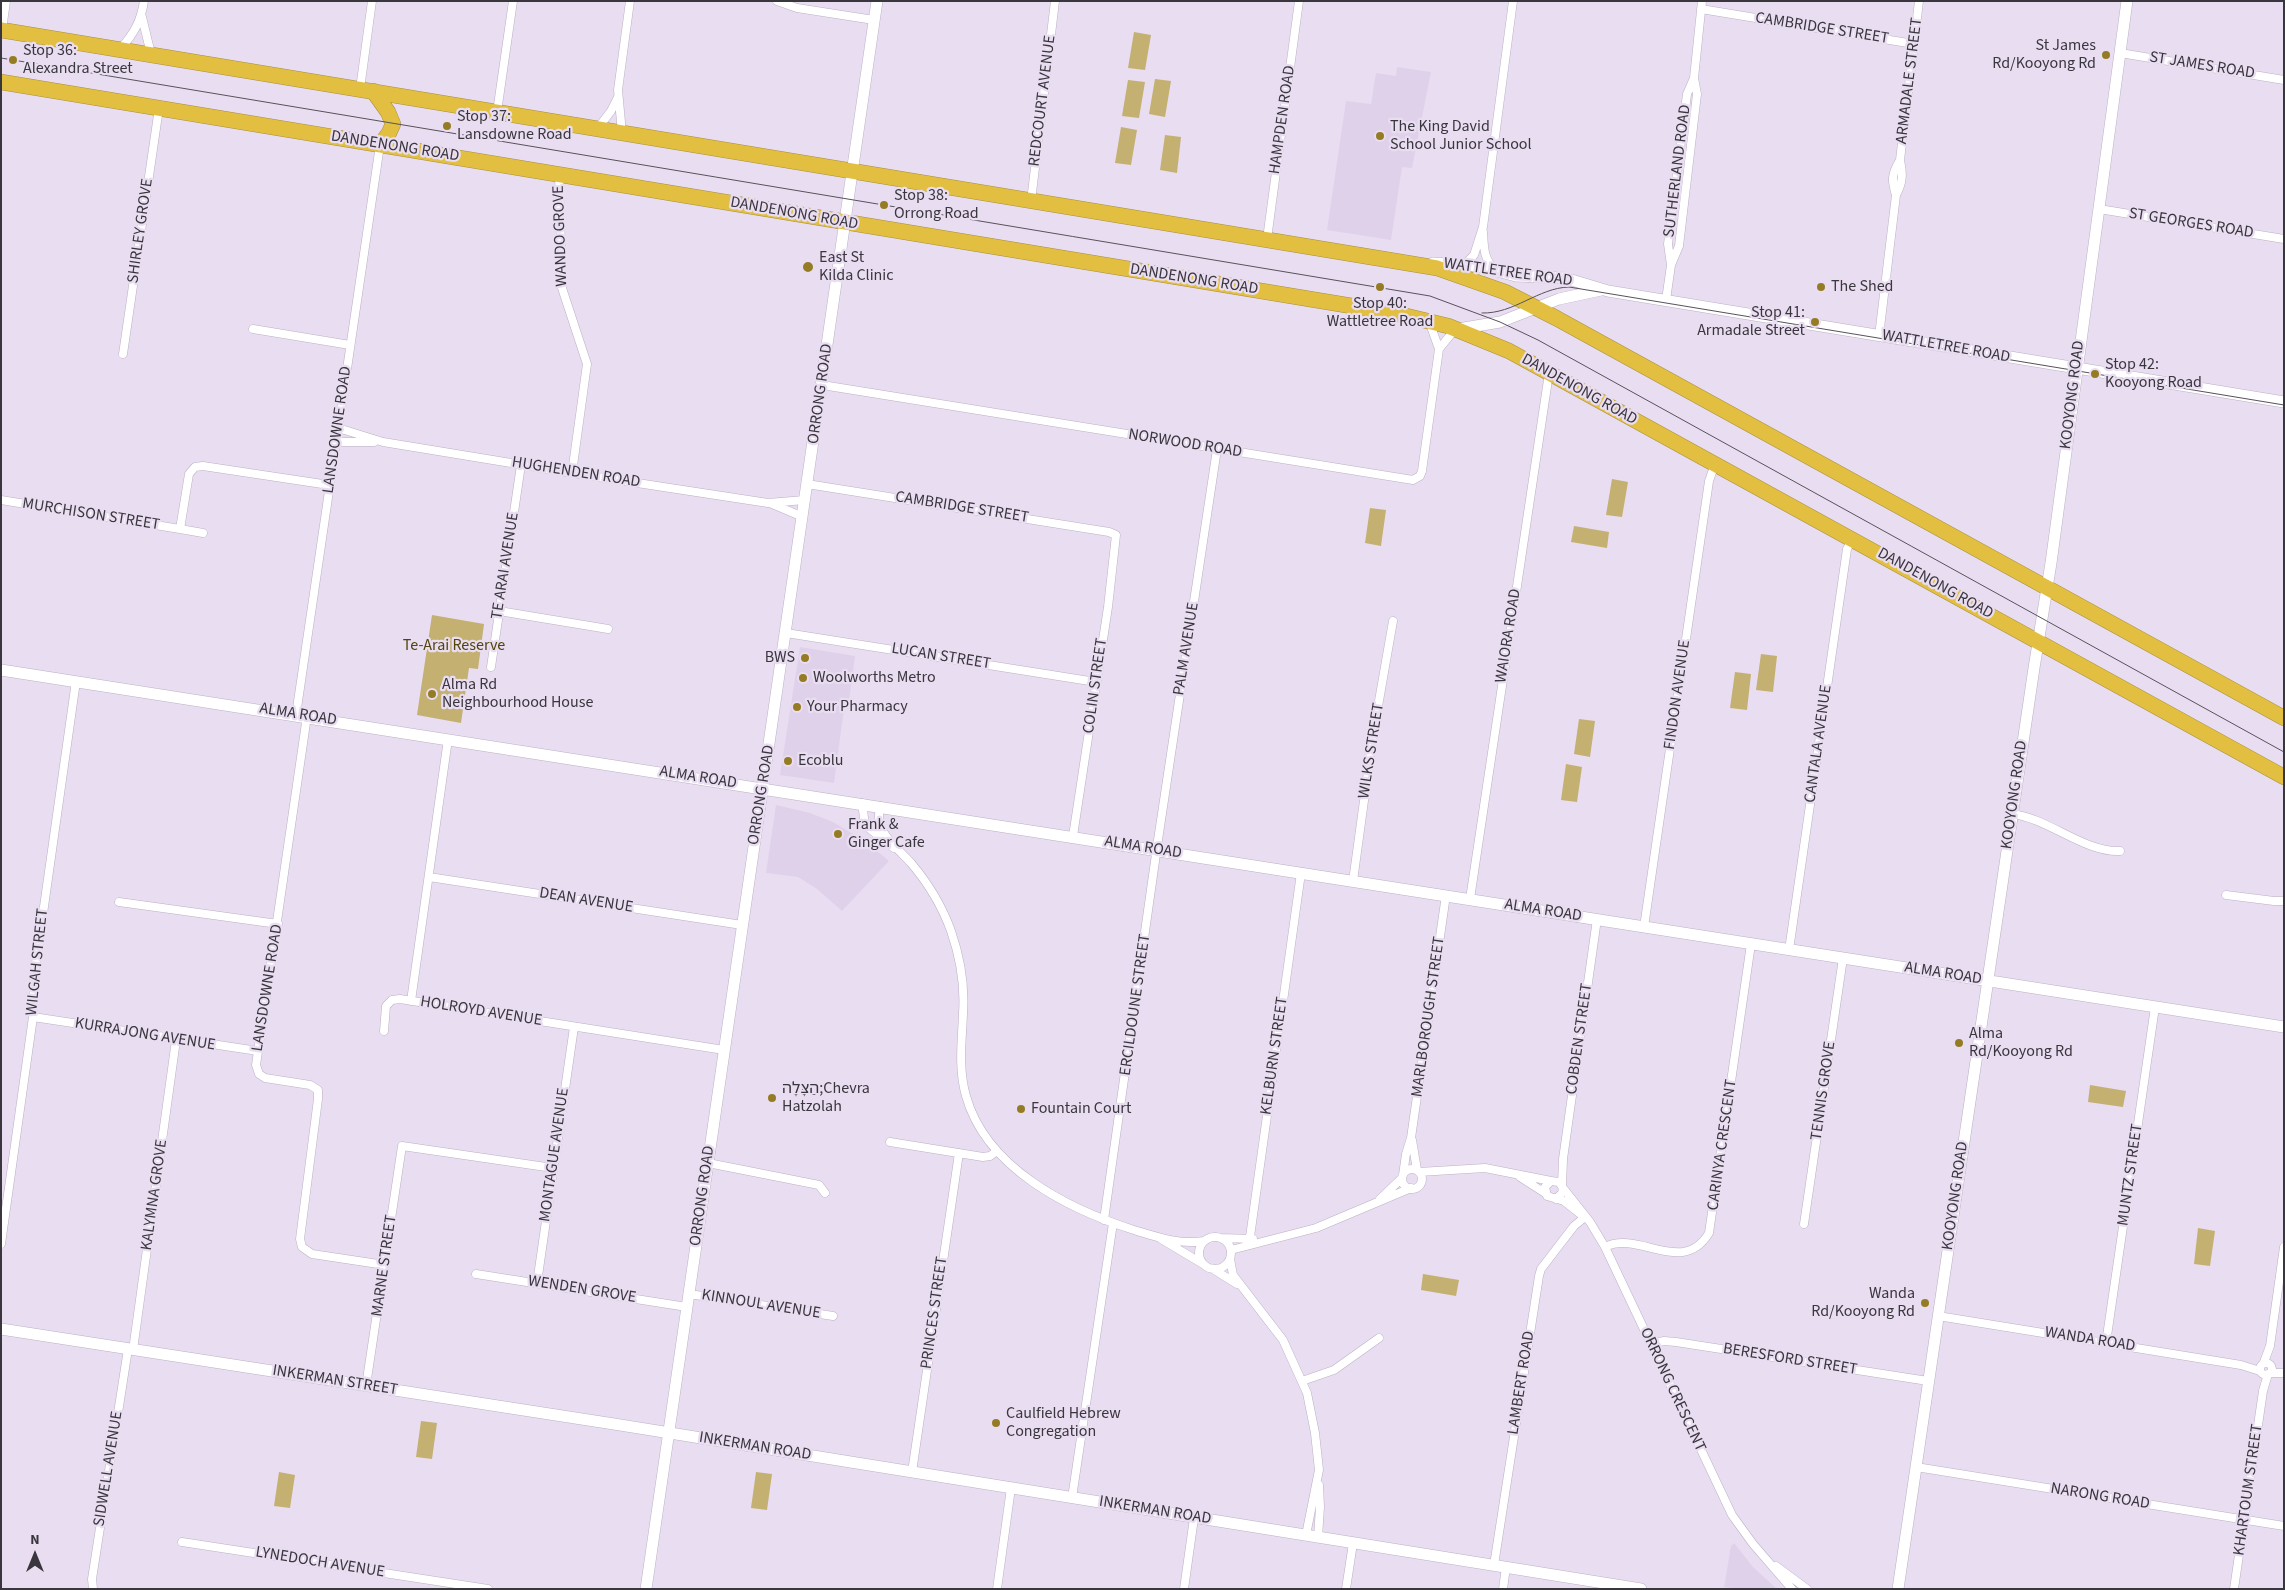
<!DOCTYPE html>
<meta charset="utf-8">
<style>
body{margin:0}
#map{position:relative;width:2285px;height:1590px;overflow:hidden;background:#e9ddf1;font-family:"Source Sans 3",sans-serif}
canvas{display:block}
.frame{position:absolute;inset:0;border:2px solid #3a363d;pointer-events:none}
.north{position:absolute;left:10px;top:1530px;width:50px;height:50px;-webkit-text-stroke:4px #e9ddf1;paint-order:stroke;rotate:0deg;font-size:14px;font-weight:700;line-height:20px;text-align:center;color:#3a363d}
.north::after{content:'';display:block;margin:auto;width:18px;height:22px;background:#3a363d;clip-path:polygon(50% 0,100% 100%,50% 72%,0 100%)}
</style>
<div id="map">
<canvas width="2285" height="1590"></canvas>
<div class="frame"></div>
<div class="north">N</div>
</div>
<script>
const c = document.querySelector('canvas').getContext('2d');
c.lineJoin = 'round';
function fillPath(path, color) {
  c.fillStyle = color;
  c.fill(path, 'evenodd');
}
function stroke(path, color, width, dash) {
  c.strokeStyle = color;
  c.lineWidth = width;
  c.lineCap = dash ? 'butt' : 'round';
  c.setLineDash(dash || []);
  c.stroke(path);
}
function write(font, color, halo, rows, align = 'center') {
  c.font = font + ' "Source Sans 3","Noto Sans Hebrew",sans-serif';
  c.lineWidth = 4.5;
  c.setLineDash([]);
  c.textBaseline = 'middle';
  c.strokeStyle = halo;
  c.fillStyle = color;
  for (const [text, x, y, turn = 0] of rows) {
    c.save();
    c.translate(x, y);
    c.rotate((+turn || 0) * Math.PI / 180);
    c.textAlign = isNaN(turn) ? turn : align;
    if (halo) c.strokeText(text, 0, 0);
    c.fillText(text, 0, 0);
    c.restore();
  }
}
const built = new Path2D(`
 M1397,67L1431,72L1412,168L1402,167L1391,240L1327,230L1346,101L1371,104L1376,73L1396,76Z
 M800,647L855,656L848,709H844L834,783L780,775Z
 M776,805L810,813L833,822L863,840L889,861L842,911L817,889L798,877L766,873Z
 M1734,1543L1753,1567L1777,1589H1739L1724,1587L1731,1546Z`);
const green = new Path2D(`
 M1134,32L1151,35L1145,70L1128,68Z
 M1155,79L1171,81L1165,117L1149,114Z
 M1128,80L1145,82L1139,118L1122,116Z
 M1121,127L1137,130L1131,165L1115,163Z
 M1165,135L1181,137L1177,173L1160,170Z
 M1612,479L1628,482L1622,517L1606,515Z
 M1370,508L1386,510L1381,546L1365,543Z
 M1574,526L1609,532L1607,548L1571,542Z
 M432,615L484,624L478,669L469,668L461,723L417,715Z
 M1761,654L1777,656L1773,692L1756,690Z
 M1735,672L1751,674L1747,710L1730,708Z
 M1579,719L1595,721L1590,757L1574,754Z
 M1566,764L1582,767L1577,802L1561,800Z
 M2090,1085L2126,1091L2123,1107L2088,1102Z
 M2198,1228L2215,1231L2210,1266L2194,1264Z
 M1423,1274L1459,1280L1456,1296L1421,1290Z
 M421,1421L437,1423L432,1459L416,1457Z
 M279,1472L295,1475L290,1508L274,1506Z
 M756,1472L772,1474L767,1510L751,1508Z`);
const street = new Path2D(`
 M777,1L797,8L874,20
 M1701,9L1914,44
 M142,17L151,54
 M2,30L6,1
 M120,49C134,34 141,21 144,1
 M2120,53L2284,80
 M360,89L372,1
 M497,112L513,1
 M598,128L611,111L618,97
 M622,133L618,90L630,1
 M559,174L562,288L587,364L572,473
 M1896,195C1891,180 1892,173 1900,160
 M1031,201L1055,1
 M2099,209L2284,239
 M1483,232C1484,245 1483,260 1495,269
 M1267,239L1299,1
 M1465,264L1474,255L1483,227L1513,1
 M1671,265L1668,244L1687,94L1694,78L1702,1
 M1666,300L1671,265L1679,246L1697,94L1694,78
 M253,329L350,345
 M1879,336L1896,195C1903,182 1903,174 1900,160L1919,1
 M1439,349L1456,328
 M123,354L159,108
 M822,385L1413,480L1420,476L1422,471L1439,349L1429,321
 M338,428L383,442L572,473L768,503L805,500
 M336,442H374
 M807,484L1109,532L1116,535L1108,607L1073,836
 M1,500L180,529L189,474L195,467L203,466L329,485
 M770,503L803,517
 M180,529L203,533
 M499,611L608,629
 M786,633L1096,682
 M491,667L521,465
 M296,715L380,145
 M307,716L256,1065L259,1074L265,1078L310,1085L318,1090V1099L300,1239L302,1247L312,1254L385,1265
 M862,803L865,825L894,848
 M880,806C879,812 878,819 880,825C885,839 901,852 911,863C928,883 942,906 951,931C960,957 965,985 963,1013C962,1041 958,1068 966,1096C986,1168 1068,1209 1134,1230C1157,1237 1180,1245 1204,1241
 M2012,814C2048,818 2085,853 2120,851
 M429,877L742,925
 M1353,881L1373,735L1393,621
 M2226,895L2274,901H2284
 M1470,899L1549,373
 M119,902L278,924
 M1644,927L1709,481L1715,464
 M1789,950L1847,549L1852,539
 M411,1001L448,739
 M33,1017L258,1051
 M384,1031L386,1006L392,1000L400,999L724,1050
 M1412,1140L1417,1170
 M890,1142L983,1157L990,1156L997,1151
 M708,1163L819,1185L825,1193
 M1402 1179a10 10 0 1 1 20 0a10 10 0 1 1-20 0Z
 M1419,1172L1485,1168L1551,1181
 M1403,1175L1406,1154L1411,1138L1446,895
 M1520,1177L1545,1193
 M1562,1186L1563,1159L1597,919
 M1563,1188L1590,1222L1605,1247L1732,1515L1753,1544L1792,1589
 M1380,1199L1402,1178
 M1556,1199L1562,1193L1563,1188L1559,1182L1551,1181L1545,1187L1547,1196L1564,1201L1583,1216
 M1104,1220L1158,840L1217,449
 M1804,1224L1843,958
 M1199 1253a16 16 0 1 1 32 0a16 16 0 1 1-32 0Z
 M1220,1238L1253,1239
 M1161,1239L1203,1264
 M1,1244L33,1017L34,977L76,681
 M1249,1244L1301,873
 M1605,1247C1640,1230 1682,1277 1709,1233L1751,944
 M1231,1250L1316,1228L1411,1188
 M1230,1259L1233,1275L1283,1340L1307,1393L1315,1433L1319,1470L1306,1535
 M1213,1269L1237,1284
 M476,1274L687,1307
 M537,1283L574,1027
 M689,1294L833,1316
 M1938,1316L2241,1365L2260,1371
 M2106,1343L2155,1007
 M1651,1344L1664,1341L1676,1342L1928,1381
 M133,1350L176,1040
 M2264,1362L2270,1346L2284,1247
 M2260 1369a6 6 0 1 1 12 0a6 6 0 1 1-12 0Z
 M2271,1373H2284
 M1302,1381L1334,1370L1379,1338
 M366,1386L402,1146L553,1168
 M1916,1467L2284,1526
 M912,1472L959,1153
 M1072,1498L1113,1223
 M1318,1537L1320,1507L1319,1485
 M182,1542L488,1589
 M1494,1565L1539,1276L1541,1269L1574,1226L1585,1217
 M1776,1566L1807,1589
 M93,1589L92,1579L128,1349
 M997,1589L1011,1488
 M1184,1589L1194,1518
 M1346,1589L1353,1543
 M1503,1589L1506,1567
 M2234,1589L2263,1391L2268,1374`);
const secondary = new Path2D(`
 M1433,263L1478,266L1516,276L1565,278L1608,291L2284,402
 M1458,329L1500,322L1559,299L1601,290
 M1,670L2284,1027
 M1,1329L614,1424L1641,1589
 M646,1589L877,1
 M1898,1589L2034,668L2051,563L2127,1`);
const highway = new Path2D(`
 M1,30L1437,268L1505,292L1556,318L2284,718
 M1,82L1394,313L1448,326L1509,351L2284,777
 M373,91L388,112L393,124L389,133L380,145`);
const tram = new Path2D(`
 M1,58L1430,296L1500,322L1538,340L2284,752
 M1482,313C1514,314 1538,288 1569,287L2284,405`);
const markers = [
 [2106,55,5,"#957c24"],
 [13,60,5,"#957c24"],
 [447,126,5,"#957c24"],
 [1380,136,5,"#957c24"],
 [884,205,5,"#957c24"],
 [808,267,6,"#957c24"],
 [1380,287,5,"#957c24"],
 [1821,287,5,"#957c24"],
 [1815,322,5,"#957c24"],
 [2095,374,5,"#957c24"],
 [805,658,5,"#957c24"],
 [803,678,5,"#957c24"],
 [432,694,5,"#957c24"],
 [797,707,5,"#957c24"],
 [788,761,5,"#957c24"],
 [838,834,5,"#957c24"],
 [1959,1043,5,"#957c24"],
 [772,1098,5,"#957c24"],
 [1021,1109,5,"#957c24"],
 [1925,1303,5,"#957c24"],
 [996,1423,5,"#957c24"]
];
const streetNames = [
 ["CAMBRIDGE STREET",1822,29,9],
 ["ST JAMES ROAD",2202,66,9],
 ["ARMADALE STREET",1910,81,-83],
 ["REDCOURT AVENUE",1043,101,-83],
 ["HAMPDEN ROAD",1283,120,-82],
 ["DANDENONG ROAD",395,147,9],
 ["SUTHERLAND ROAD",1678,171,-83],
 ["DANDENONG ROAD",794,214,10],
 ["ST GEORGES ROAD",2191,224,9],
 ["SHIRLEY GROVE",141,231,-82],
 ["WANDO GROVE",561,236,-92],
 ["WATTLETREE ROAD",1508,273,8],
 ["DANDENONG ROAD",1194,280,9],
 ["WATTLETREE ROAD",1946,347,10],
 ["DANDENONG ROAD",1579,390,29],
 ["ORRONG ROAD",821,394,-82],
 ["KOOYONG ROAD",2073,395,-83],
 ["LANSDOWNE ROAD",338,430,-82],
 ["NORWOOD ROAD",1185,444,9],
 ["HUGHENDEN ROAD",576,473,9],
 ["CAMBRIDGE STREET",962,508,9],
 ["MURCHISON STREET",91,515,9],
 ["TE ARAI AVENUE",506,566,-81],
 ["DANDENONG ROAD",1935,584,29],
 ["WAIORA ROAD",1509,636,-81],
 ["PALM AVENUE",1187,649,-81],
 ["LUCAN STREET",941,657,9],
 ["COLIN STREET",1096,686,-82],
 ["FINDON AVENUE",1678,695,-82],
 ["ALMA ROAD",298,715,9],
 ["CANTALA AVENUE",1819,744,-82],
 ["WILKS STREET",1372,751,-81],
 ["ALMA ROAD",698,778,9],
 ["ORRONG ROAD",762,795,-81],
 ["KOOYONG ROAD",2015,795,-82],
 ["ALMA ROAD",1143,848,9],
 ["DEAN AVENUE",586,901,9],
 ["ALMA ROAD",1543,911,9],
 ["WILGAH STREET",38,962,-84],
 ["ALMA ROAD",1943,974,9],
 ["LANSDOWNE ROAD",268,988,-81],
 ["ERCILDOUNE STREET",1136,1005,-82],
 ["HOLROYD AVENUE",481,1012,9],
 ["MARLBOROUGH STREET",1429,1017,-82],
 ["KURRAJONG AVENUE",145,1035,9],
 ["COBDEN STREET",1580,1039,-82],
 ["KELBURN STREET",1275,1056,-82],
 ["TENNIS GROVE",1824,1091,-82],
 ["CARINYA CRESCENT",1723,1145,-82],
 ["MONTAGUE AVENUE",555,1155,-82],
 ["MUNTZ STREET",2131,1175,-82],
 ["KALYMNA GROVE",155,1195,-82],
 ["ORRONG ROAD",703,1196,-82],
 ["KOOYONG ROAD",1956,1196,-82],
 ["MARNE STREET",385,1266,-82],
 ["WENDEN GROVE",582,1290,9],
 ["KINNOUL AVENUE",761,1305,9],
 ["PRINCES STREET",935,1313,-82],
 ["WANDA ROAD",2090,1340,9],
 ["BERESFORD STREET",1790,1360,9],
 ["INKERMAN STREET",335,1381,9],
 ["LAMBERT ROAD",1522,1383,-81],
 ["ORRONG CRESCENT",1672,1390,65],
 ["INKERMAN ROAD",755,1447,9],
 ["SIDWELL AVENUE",109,1469,-81],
 ["KHARTOUM STREET",2249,1490,-82],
 ["NARONG ROAD",2100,1497,9],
 ["INKERMAN ROAD",1155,1511,9],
 ["LYNEDOCH AVENUE",320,1563,9]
];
const poiNames = [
 ["St James",2096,46,"right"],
 ["Rd/Kooyong Rd",2096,64,"right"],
 ["Stop 36:",23,51],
 ["Alexandra Street",23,69],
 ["Stop 37:",457,117],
 ["Lansdowne Road",457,135],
 ["The King David",1390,127],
 ["School Junior School",1390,145],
 ["Stop 38:",894,196],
 ["Orrong Road",894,214],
 ["East St",819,258],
 ["Kilda Clinic",819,276],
 ["The Shed",1831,287],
 ["Stop 40:",1380,304,"center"],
 ["Wattletree Road",1380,322,"center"],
 ["Stop 41:",1805,313,"right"],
 ["Armadale Street",1805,331,"right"],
 ["Stop 42:",2105,365],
 ["Kooyong Road",2105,383],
 ["BWS",795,658,"right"],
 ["Woolworths Metro",813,678],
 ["Alma Rd",442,685],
 ["Neighbourhood House",442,703],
 ["Your Pharmacy",807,707],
 ["Ecoblu",798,761],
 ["Frank &",848,825],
 ["Ginger Cafe",848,843],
 ["Alma",1969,1034],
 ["Rd/Kooyong Rd",1969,1052],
 ["הַצָּלָה;Chevra",782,1089],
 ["Hatzolah",782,1107],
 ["Fountain Court",1031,1109],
 ["Wanda",1915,1294,"right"],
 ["Rd/Kooyong Rd",1915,1312,"right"],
 ["Caulfield Hebrew",1006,1414],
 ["Congregation",1006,1432]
];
const parkNames = [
 ["Te-Arai Reserve",454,646]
];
fillPath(built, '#e0d1eb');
fillPath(green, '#c4b071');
stroke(street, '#bbb1c3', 9);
stroke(secondary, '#bbb1c3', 12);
stroke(highway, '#a78f3f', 16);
stroke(street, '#fff', 8);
stroke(secondary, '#fff', 11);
stroke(highway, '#e2bf40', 15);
stroke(tram, '#58525b', 1);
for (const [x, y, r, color] of markers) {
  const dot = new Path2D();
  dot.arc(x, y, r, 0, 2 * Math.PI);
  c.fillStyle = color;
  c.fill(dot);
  stroke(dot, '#e9ddf1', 2);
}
write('16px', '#3a363d', '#e9ddf1', streetNames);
write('16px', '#3a363d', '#e9ddf1', poiNames, 'left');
write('16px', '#52440d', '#e9ddf1', parkNames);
</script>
